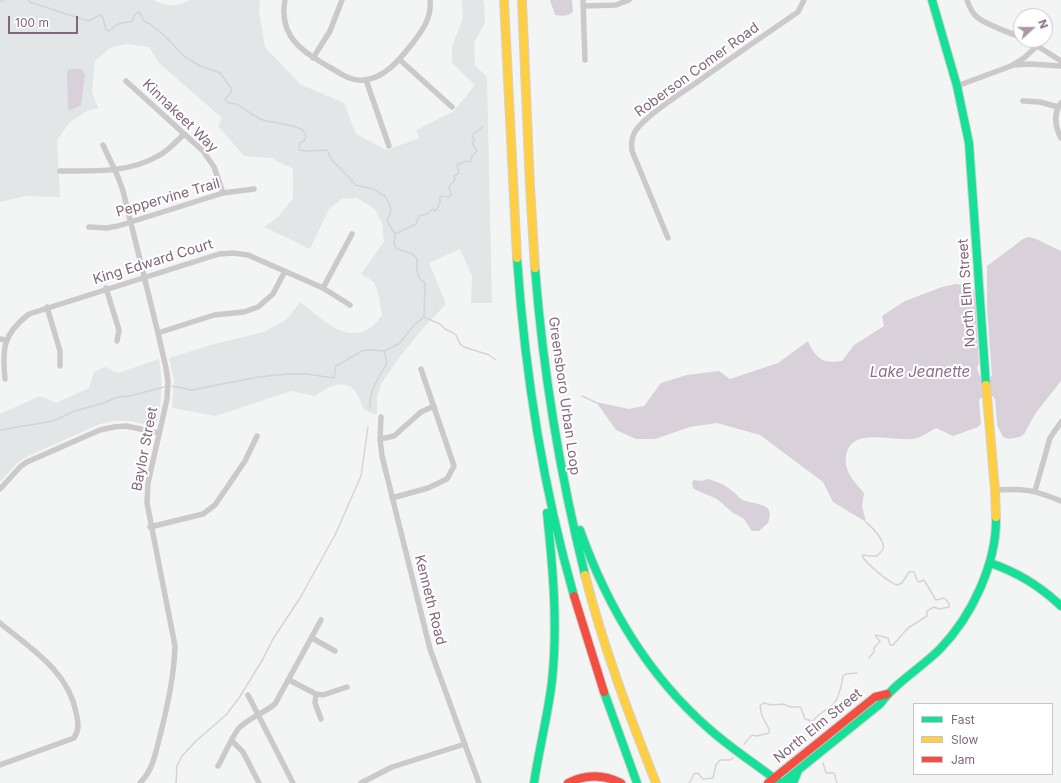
<!DOCTYPE html>
<style>
body{margin:0}
#map{position:relative;width:1061px;height:783px;overflow:hidden;background:#f3f5f4;font-family:Inter,sans-serif}
canvas{display:block}
.legend{position:absolute;left:913px;top:703px;width:140px;height:72px;box-sizing:border-box;background:#fff;border:1px solid #cdc2cb;margin:0;padding:5px 7px;list-style:none;font-size:12px;color:#82667c}
.legend li{display:flex;align-items:center;gap:8px;height:20px}
.legend b{width:20px;border:1px solid #cdc2cb}
.north{position:absolute;left:1013px;top:8px;width:40px;height:40px;box-sizing:border-box;background:#fff;border:1px solid #cdc2cb;border-radius:50%;rotate:69deg;font-size:11px;font-weight:700;line-height:16px;text-align:center;color:#82667c}
.north::after{content:'';display:block;margin:auto;width:14px;height:18px;background:#aa98a6;clip-path:polygon(50% 0,100% 100%,50% 72%,0 100%)}
.scale{position:absolute;left:8px;top:16px;width:70px;height:18px;box-sizing:border-box;border:2px solid #82667c;border-top:0;padding-left:5px;font-size:12px;line-height:14px;white-space:nowrap;color:#82667c;-webkit-text-stroke:3px #fff;paint-order:stroke}
</style>
<div id="map">
<canvas width="1061" height="783"></canvas>
<ul class="legend">
<li><b style="height:5px;background:#16e098"></b>Fast</li>
<li><b style="height:5px;background:#ffcf43"></b>Slow</li>
<li><b style="height:5px;background:#f24e42"></b>Jam</li>
</ul>
<div class="north">N</div>
<div class="scale">100 m</div>
</div>
<script>
const c = document.querySelector('canvas').getContext('2d');
c.lineJoin = 'round';
function fillPath(path, color) {
  c.fillStyle = color;
  c.fill(path, 'evenodd');
}
function stroke(path, color, width, dash) {
  c.strokeStyle = color;
  c.lineWidth = width;
  c.lineCap = dash ? 'butt' : 'round';
  c.setLineDash(dash || []);
  c.stroke(path);
}
function write(font, color, halo, rows, align = 'center') {
  c.font = font + ' Inter,sans-serif';
  c.lineWidth = 4;
  c.setLineDash([]);
  c.textBaseline = 'middle';
  c.strokeStyle = halo;
  c.fillStyle = color;
  for (const [text, x, y, turn = 0] of rows) {
    c.save();
    c.translate(x, y);
    c.rotate((+turn || 0) * Math.PI / 180);
    c.textAlign = isNaN(turn) ? turn : align;
    if (halo) c.strokeText(text, 0, 0);
    c.fillText(text, 0, 0);
    c.restore();
  }
}
const green = new Path2D(`
 M0,0H153C167,6 175,8 189,0H260L259,11L265,47L300,84L344,103L356,134L387,150L419,138L416,130L453,112L475,85L452,63V46L463,19L462,0H483L484,2L485,23L474,43L475,65L487,77L492,303H471L472,276L460,249L429,263L446,304L425,326L402,354L381,384L377,397V415C373,413 368,412 365,410C361,406 361,401 358,396C348,375 328,387 315,396L291,391L216,416L172,408L174,380L169,358L214,344L264,332L287,319L300,302C319,316 345,345 370,328C375,325 379,319 382,315L379,296L374,282L361,274L384,242L382,223L375,209L357,198L342,199L329,209L310,249L264,227L278,217L293,198V169L271,158L244,156L218,126L222,118L159,63L149,47L126,44L110,48L95,61L92,92L98,108L87,111L70,122L57,140L60,197L26,196L0,202Z
 M159,359C163,382 162,401 157,423L152,426L129,421H113L100,424L28,456L17,463L0,482V414L40,396L56,403L89,388L94,372L105,367L118,373Z`);
const water = new Path2D(`
 M550,0H572L573,11C569,17 561,16 555,15Z
 M69,69H81L85,75L81,105L69,111L68,109L67,72Z
 M1028,237L1034,238L1061,251V381L1035,414L1024,434L1020,437L1014,438L1009,439L1003,437L997,425L995,399L993,396H983L979,400L981,424L978,427L953,436L936,428C930,431 924,436 917,438C898,444 851,424 846,456C844,472 854,481 864,493L862,506L866,522L833,502L823,482L760,435L717,423L690,427L655,439H636L616,430L596,402L629,409L644,406L661,383L687,375L719,371L730,379L778,363L808,341C816,359 823,364 842,361L854,345L884,326L882,316L905,301L942,287L956,284L971,286L975,293L979,363L977,368L979,375L987,378L992,376L987,308V266L1023,239Z
 M707,479C716,481 726,485 732,491C736,493 738,497 741,499C752,506 777,500 768,523L759,531H752L744,519L739,516L733,513L717,499L696,490L693,488L692,482L694,480L702,481Z`);
const stream = new Path2D(`
 M28,0L30,2L88,21L100,15L103,18L106,30L109,31L118,24L133,21L134,15L138,12L140,13L144,21L150,24L165,36L184,56L200,66L220,73L231,88V93L225,99C228,106 233,102 238,105C246,109 254,117 263,120C277,124 289,123 303,130L306,137L304,141L300,143L299,147L300,150L307,151L327,150L331,159L356,185L373,189L385,196L390,205L391,211L387,221L395,234L394,244L397,249L413,254L417,259C417,269 416,278 425,283L424,317L414,325L399,344L384,351L370,350L362,351L336,366L334,378L307,374H287L258,377L192,390L172,386
 M0,2L4,0
 M395,234L416,224L419,216L427,214L432,209L436,211L440,203V196L449,197L451,195L449,187L455,180L454,176L459,173L457,165L466,161L470,162L472,156L477,151L472,143L474,140L472,135L483,127
 M424,317L440,324L445,329L453,333L456,335L460,344L464,347L489,355L496,360
 M582,396L597,403
 M370,408C369,390 379,377 387,363L384,351
 M0,430L53,421L75,411L104,403L117,397L130,396L164,387
 M866,522C871,527 886,540 883,549C882,551 879,554 877,556H869L864,555L862,556C867,564 888,582 897,585L902,583L909,572H914L917,580L919,582L924,580L936,600L944,598L949,603V607L939,609L934,607L927,611V616L908,628L893,645H890L888,638L876,635V637L880,641L874,648V652L869,658
 M809,720L813,721C818,714 823,712 830,707C838,703 842,684 843,676L846,674L857,673
 M744,744L752,735L757,736L769,733V729L762,716L760,706L763,703L772,705L783,704L791,707H799L801,708L805,719L809,720L812,729
 M823,763L826,773H834L837,783
 M176,783L177,766L182,756L196,741L226,715L239,698L263,659L273,639L300,598L335,535L361,476L368,427
 M689,783L694,774L698,773L703,779L713,778L716,765L720,760H730L733,758`);
const street = new Path2D(`
 M285,0C278,37 303,52 331,68C341,74 352,82 364,80C385,78 400,59 412,44C422,31 432,18 430,0
 M583,0L585,60
 M967,0C969,6 972,13 977,17C983,23 1012,34 1021,37
 M583,6L616,5L629,0
 M1028,40L1061,61
 M313,58L330,31L342,0
 M400,60L452,107
 M1013,65L1030,64L1061,66
 M366,80L389,146
 M126,81L203,151L214,167L223,193
 M957,86L1011,66L1024,58L1037,46
 M1023,101L1040,102L1058,107
 M1061,103C1053,113 1055,127 1061,138
 M103,145L118,177L123,191L158,333L166,368L168,381L167,399L148,483L147,503L175,646C174,676 168,703 161,732C156,750 154,769 140,783
 M60,171C92,171 129,173 158,156C168,151 176,142 184,134
 M89,227L107,228L118,226L223,193L254,189
 M668,238L632,151C631,143 632,136 636,130C647,115 677,96 693,85C728,60 763,36 798,12L804,0
 M106,288L119,330L117,341
 M323,288L352,234
 M47,307L60,351V366
 M158,333L214,315L244,312L258,307L273,294L285,271
 M0,339L6,340
 M5,379C2,348 3,334 29,314L219,254L233,253L248,255L323,288L350,305
 M381,417L380,439L382,456L430,649L479,783
 M380,439L394,436L421,412L434,406
 M0,489L21,466L27,462L100,430L114,427L126,426L159,433
 M995,490C1024,488 1034,490 1061,501
 M1035,491L1050,438L1061,422
 M392,498L428,488L447,479L454,466L421,369
 M150,527L203,514L215,505L245,461L257,436
 M0,623C30,648 68,671 76,712C78,722 80,729 74,738L0,765
 M312,638L335,651
 M289,680L316,694L323,695L347,687
 M316,694L315,703L321,719
 M248,695L293,783
 M232,741L243,752L259,783
 M218,766C223,758 234,732 240,727C251,717 264,713 275,704L321,620
 M361,783L392,767L465,744`);
const fast = new Path2D(`
 M932,0L957,86L969,143L986,385
 M517,258C525,374 542,484 574,596
 M535,268C543,372 560,474 585,575
 M580,530C607,606 646,673 707,727C730,748 756,764 780,783
 M990,563C1017,572 1040,586 1061,606
 M604,692L637,783
 M534,783C539,749 548,715 552,681C558,625 553,569 547,513
 M782,783L880,704C896,682 921,668 940,649C972,616 997,563 996,517
 M793,783L798,771`);
const slow = new Path2D(`
 M504,0L517,258
 M522,0L530,186L535,268
 M986,385L995,490L996,517
 M585,575C603,646 629,715 656,783`);
const jam = new Path2D(`
 M574,596L604,692
 M568,783C586,774 603,774 621,783
 M768,783L875,697L887,694`);
const streetNames = [
 ["Roberson Comer Road",697,70,-36],
 ["Kinnakeet Way",180,116,44],
 ["Peppervine Trail",168,198,-16],
 ["King Edward Court",153,262,-17],
 ["North Elm Street",967,293,-94],
 ["Greensboro Urban Loop",564,396,82],
 ["Baylor Street",145,449,-79],
 ["Kenneth Road",430,600,76],
 ["North Elm Street",818,726,-39]
];
const waterNames = [
 ["Lake Jeanette",920,372]
];
fillPath(green, '#e2e6e7');
fillPath(water, '#d8d1d9');
stroke(stream, '#d8d1d9', 1.5);
stroke(fast, '#d3d1d2', 10);
stroke(slow, '#d3d1d2', 10);
stroke(jam, '#d3d1d2', 10);
stroke(street, '#cbc9ca', 5.5);
stroke(fast, '#16e098', 8);
stroke(slow, '#ffcf43', 8);
stroke(jam, '#f24e42', 8);
write('14px', '#82667c', '#fff', streetNames);
write('italic 15px', '#8c6c8b', '#fff', waterNames);
</script>
